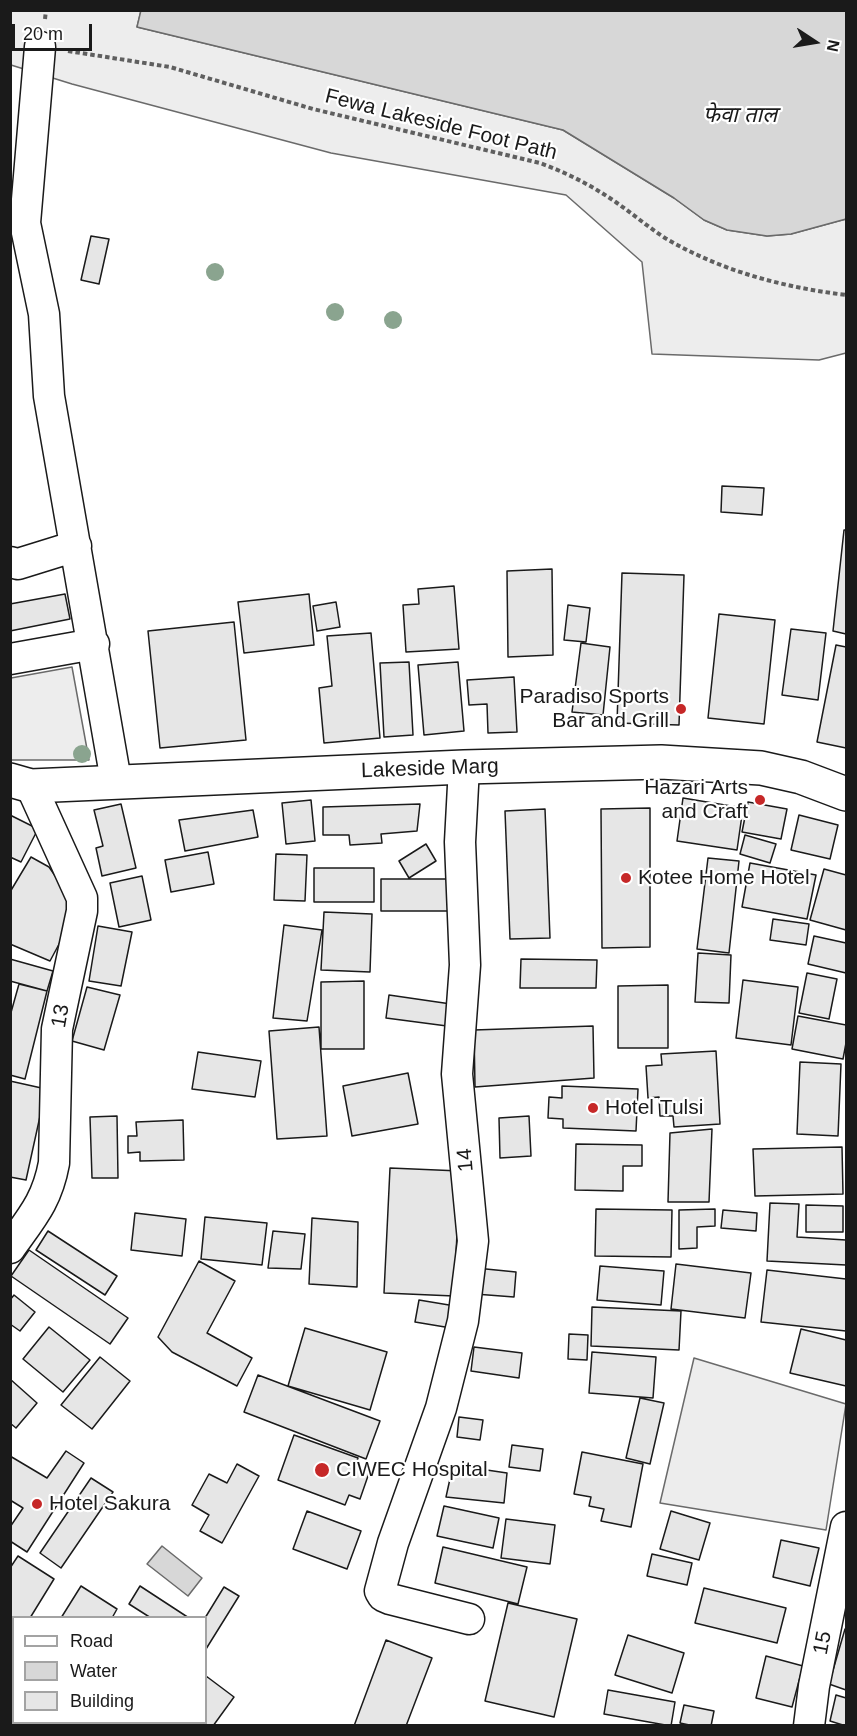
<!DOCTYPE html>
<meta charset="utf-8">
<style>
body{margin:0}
#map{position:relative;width:857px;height:1736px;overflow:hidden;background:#fff;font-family:Helvetica,sans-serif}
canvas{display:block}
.frame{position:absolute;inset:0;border:12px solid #1a1a1a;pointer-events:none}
.legend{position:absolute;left:12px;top:1616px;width:195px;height:108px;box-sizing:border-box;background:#fff;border:2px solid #a3a3a3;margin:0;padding:8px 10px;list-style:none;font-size:18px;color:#1a1a1a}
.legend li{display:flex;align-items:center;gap:12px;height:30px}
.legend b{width:30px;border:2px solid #a3a3a3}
.north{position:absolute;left:785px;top:12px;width:60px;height:60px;-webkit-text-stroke:4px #fff;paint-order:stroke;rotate:102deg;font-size:16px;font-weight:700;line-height:24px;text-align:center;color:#1a1a1a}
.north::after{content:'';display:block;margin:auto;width:21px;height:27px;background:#1a1a1a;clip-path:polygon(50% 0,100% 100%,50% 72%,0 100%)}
.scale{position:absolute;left:12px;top:24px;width:80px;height:27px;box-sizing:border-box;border:3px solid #1a1a1a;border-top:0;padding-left:8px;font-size:18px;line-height:21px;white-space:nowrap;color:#1a1a1a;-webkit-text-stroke:4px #fff;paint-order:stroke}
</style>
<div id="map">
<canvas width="857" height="1736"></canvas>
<div class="frame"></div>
<ul class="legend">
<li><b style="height:8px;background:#fff"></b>Road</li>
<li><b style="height:16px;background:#d7d7d7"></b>Water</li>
<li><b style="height:16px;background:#e6e6e6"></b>Building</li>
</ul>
<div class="north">N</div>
<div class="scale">20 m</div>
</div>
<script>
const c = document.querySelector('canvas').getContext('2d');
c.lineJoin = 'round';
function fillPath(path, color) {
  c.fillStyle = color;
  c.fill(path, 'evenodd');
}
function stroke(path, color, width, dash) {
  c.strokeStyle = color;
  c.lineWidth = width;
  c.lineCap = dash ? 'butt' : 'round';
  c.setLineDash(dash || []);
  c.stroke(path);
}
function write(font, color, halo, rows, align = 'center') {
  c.font = font + ' Helvetica,"Noto Sans Devanagari",sans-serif';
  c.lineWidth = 4.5;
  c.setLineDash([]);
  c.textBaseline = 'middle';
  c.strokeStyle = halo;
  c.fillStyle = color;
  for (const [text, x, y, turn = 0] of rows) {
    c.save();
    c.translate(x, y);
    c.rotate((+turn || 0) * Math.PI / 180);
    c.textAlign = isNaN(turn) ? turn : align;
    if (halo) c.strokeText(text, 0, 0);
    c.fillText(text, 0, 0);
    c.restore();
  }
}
const built = new Path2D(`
 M10,11H141L137,27L563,130L674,198L704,220L727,230L767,236L791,234L846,219V353L819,360L652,354L642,262L566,195L331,153L72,84L11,65Z
 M72,667L89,760H11V678Z
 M694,1358L846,1404L826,1530L660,1503Z`);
const water = new Path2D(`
 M141,10L846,11V219L791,234L767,236L727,230L704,220L674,198L563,130L137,27Z
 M162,1546L202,1578L188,1596L147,1564Z`);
const building = new Path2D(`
 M91,236L109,239L99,284L81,280Z
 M722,486L764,488L762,515L721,512Z
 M844,530H846V634L833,631Z
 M552,569L553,655L508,657L507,571Z
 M622,573L684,575L679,725L617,723Z
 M454,586L459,649L406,652L403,605L419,604L418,589Z
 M65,594L70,619L10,631V604Z
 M309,594L314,645L244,653L238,602Z
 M336,602L340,627L317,631L313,606Z
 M568,605L590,608L586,642L564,640Z
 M719,614L775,620L764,724L708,718Z
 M234,622L246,740L160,748L148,631Z
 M791,629L826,633L818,700L782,695Z
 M371,633L380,738L324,743L319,688L332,686L327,636Z
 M581,643L610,647L603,715L572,712Z
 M836,645L846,647V748L817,742Z
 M409,662L413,735L384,737L380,663Z
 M458,662L464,731L424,735L418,665Z
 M514,677L517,732L488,733L487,704L469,705L467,680Z
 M683,798L743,808L737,850L677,841Z
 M311,800L315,841L286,844L282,803Z
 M748,802L787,809L781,839L742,832Z
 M121,804L136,868L102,876L96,848L103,846L94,810Z
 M420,804L417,831L381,834L382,843L350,845L349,835H323V807Z
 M650,808V947L602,948L601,809Z
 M545,809L550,938L510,939L505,811Z
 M253,810L258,837L185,851L179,820Z
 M10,815L38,829L21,862L10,857Z
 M799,815L838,825L830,859L791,850Z
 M745,835L776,844L770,863L740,854Z
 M426,844L436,861L409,878L399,861Z
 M208,852L214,884L171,892L165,860Z
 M276,854L307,855L305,901L274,900Z
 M31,857L49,867L69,896L65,933L50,961L10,944V892Z
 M708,858L739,861L729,953L697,949Z
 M750,863L816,875L807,919L742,907Z
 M314,868H374V902H314Z
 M824,869L846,875V930L810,920Z
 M142,876L151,920L119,927L110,883Z
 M381,879H456V911H381Z
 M324,912L372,914L370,972L321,970Z
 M773,919L809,924L806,945L770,940Z
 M284,925L322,930L307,1021L273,1018Z
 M98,926L132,932L121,986L89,981Z
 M814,936L846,943V973L808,964Z
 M698,953L731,955L729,1003L695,1002Z
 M10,959L53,971L47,991L10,981Z
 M521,959L597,960L596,988H520Z
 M807,973L837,979L829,1019L799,1013Z
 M743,980L798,987L791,1045L736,1038Z
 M364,981V1049H321V982Z
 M19,984L47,991L25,1079L10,1075V1016Z
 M668,985V1048H618V986Z
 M87,987L120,995L104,1050L72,1041Z
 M389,995L451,1004L447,1026L386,1018Z
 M798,1016L846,1025V1043L843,1059L792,1049Z
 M593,1026L594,1078L475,1087L474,1030Z
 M319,1027L327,1136L277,1139L269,1031Z
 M716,1051L720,1124L674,1127L673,1116H660L659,1097L648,1098L646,1066L662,1065L661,1054Z
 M198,1052L261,1061L255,1097L192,1089Z
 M800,1062L841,1064L838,1136L797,1134Z
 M408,1073L418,1124L352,1136L343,1086Z
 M10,1081L46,1089L26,1180L10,1177Z
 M562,1086L638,1089L636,1131L563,1128V1119L548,1118L549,1097L562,1098Z
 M117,1116L118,1178H92L90,1117Z
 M529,1116L531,1156L500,1158L499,1118Z
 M183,1120L184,1160L140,1161V1152L128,1153V1136H137L136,1122Z
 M712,1129L709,1202H668L670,1133Z
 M576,1144L642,1145V1166H623V1191L575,1190Z
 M842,1147L843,1194L755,1196L753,1149Z
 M390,1168L460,1171L454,1296L384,1293Z
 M770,1203L799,1204L797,1237L846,1240V1265L767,1261Z
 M806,1205L843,1206V1232H806Z
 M596,1209L672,1210L671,1257L595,1256Z
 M715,1209V1226L697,1227V1248L679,1249V1210Z
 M723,1210L757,1213L756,1231L721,1228Z
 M135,1213L186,1219L182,1256L131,1250Z
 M205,1217L267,1223L262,1265L201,1259Z
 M312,1218L358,1222L357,1287L309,1284Z
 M48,1231L117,1276L105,1295L36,1250Z
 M273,1231L305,1234L301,1269L268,1268Z
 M29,1250L128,1318L110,1344L11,1276Z
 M199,1261L235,1281L207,1333L252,1358L237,1386L172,1352L158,1337Z
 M676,1264L751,1273L745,1318L671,1309Z
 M600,1266L664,1271L661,1305L597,1300Z
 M476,1268L516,1272L514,1297L475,1294Z
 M767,1270L846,1279V1331L761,1322Z
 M14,1295L35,1312L20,1331L10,1324V1300Z
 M419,1300L461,1307L457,1329L415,1322Z
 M592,1307L681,1311L679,1350L591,1346Z
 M49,1327L90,1360L63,1392L23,1359Z
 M305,1328L387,1352L370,1410L288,1386Z
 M801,1329L846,1340V1386L790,1373Z
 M569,1334L588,1335L587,1360L568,1359Z
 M474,1347L522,1353L519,1378L471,1371Z
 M592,1352L656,1357L653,1398L589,1393Z
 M100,1357L130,1381L92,1429L61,1405Z
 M258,1375L380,1421L366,1459L244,1412Z
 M10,1379L37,1403L16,1428L10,1423Z
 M640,1398L664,1403L650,1464L626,1458Z
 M459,1417L483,1420L480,1440L457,1437Z
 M294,1435L358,1458L355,1468L369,1473L360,1499L349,1495L345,1505L278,1480Z
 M512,1445L543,1449L540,1471L509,1467Z
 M66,1451L84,1463L27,1552L10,1541V1527L23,1508L10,1500V1456L47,1478Z
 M582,1452L643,1464L631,1527L601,1521L604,1509L589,1506L591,1497L574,1494Z
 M237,1464L259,1476L222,1543L200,1531L209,1515L192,1505L209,1474L227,1483Z
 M453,1465L507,1473L504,1503L446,1497Z
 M91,1478L113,1492L61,1568L40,1553Z
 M444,1506L499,1518L493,1548L437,1536Z
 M307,1511L361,1531L347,1569L293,1549Z
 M671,1511L710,1523L699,1560L660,1549Z
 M506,1519L555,1525L550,1564L501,1558Z
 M781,1540L819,1548L810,1586L773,1577Z
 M443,1547L527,1567L518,1604L435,1583Z
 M652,1554L692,1563L687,1585L647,1576Z
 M18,1556L54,1579L30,1618H14V1639L10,1637V1568Z
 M81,1586L117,1609L112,1618H61Z
 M140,1586L189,1618H151L129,1604Z
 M224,1587L239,1596L206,1649L205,1618Z
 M704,1588L786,1608L777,1643L695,1623Z
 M508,1603L577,1619L554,1717L485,1701Z
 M845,1629H846V1690L829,1684Z
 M628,1635L684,1653L672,1693L615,1675Z
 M386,1640L432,1658L406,1726H354Z
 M766,1656L803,1666L792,1707L756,1698Z
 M206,1676L234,1697L213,1726H147L149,1722H206Z
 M608,1690L675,1702L671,1726L604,1714Z
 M836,1695L846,1698V1726L830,1721Z
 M684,1705L714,1711L711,1726H694L680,1723Z`);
const path = new Path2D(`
 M45,19L46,10
 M68,51L170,67L313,109L540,163C567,173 593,186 617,203C633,214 648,227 665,238C721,271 782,287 846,295`);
const minor = new Path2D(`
 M40,47L25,223L44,314L49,396L116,781
 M10,562L18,564L76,546
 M10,659L94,644
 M464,767L460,842L465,965L457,1074L473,1241L463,1321L441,1408L393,1543L380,1591L383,1596L390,1599L469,1619
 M10,1248C32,1217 47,1201 54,1163L57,1029L82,911V898L31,786
 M10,1673L14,1675
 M87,1722L91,1726
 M809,1726L814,1686L846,1527`);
const major = new Path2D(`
 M10,780L31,786L464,767L661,762L761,768L801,777L846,794`);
const trees = [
 [215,272],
 [335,312],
 [393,320],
 [82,754]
];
const markers = [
 [681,709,6,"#c62828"],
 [760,800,6,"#c62828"],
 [626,878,6,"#c62828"],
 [593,1108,6,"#c62828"],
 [322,1470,8,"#c62828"],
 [37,1504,6,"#c62828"]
];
const streetNames = [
 ["Fewa Lakeside Foot Path",441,125,14],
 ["Lakeside Marg",430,769,-2],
 ["13",61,1016,-80],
 ["14",466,1160,-95],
 ["15",823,1643,-79]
];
const poiNames = [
 ["Paradiso Sports",669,697,"right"],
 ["Bar and Grill",669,721,"right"],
 ["Hazari Arts",748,788,"right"],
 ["and Craft",748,812,"right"],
 ["Kotee Home Hotel",638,878],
 ["Hotel Tulsi",605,1108],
 ["CIWEC Hospital",336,1470],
 ["Hotel Sakura",49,1504]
];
const waterNames = [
 ["फेवा ताल",740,116]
];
fillPath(built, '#ededed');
stroke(built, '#6a6a6a', 1.5);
fillPath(water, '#d7d7d7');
stroke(water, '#6a6a6a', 1.5);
fillPath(building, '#e6e6e6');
stroke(building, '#1a1a1a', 1.5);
stroke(minor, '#1a1a1a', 33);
stroke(major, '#1a1a1a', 36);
stroke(path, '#5f5f5f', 4, [4.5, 3]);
stroke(minor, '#fff', 30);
stroke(major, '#fff', 33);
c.fillStyle = '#8aa48f';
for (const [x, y] of trees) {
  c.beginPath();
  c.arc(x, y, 9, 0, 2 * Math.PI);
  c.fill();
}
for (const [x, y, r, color] of markers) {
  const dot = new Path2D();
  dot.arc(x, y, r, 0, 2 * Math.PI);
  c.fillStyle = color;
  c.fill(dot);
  stroke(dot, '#fff', 2);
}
write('21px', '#1a1a1a', '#fff', streetNames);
write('21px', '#1a1a1a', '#fff', poiNames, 'left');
write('italic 22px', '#1a1a1a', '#fff', waterNames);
</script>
